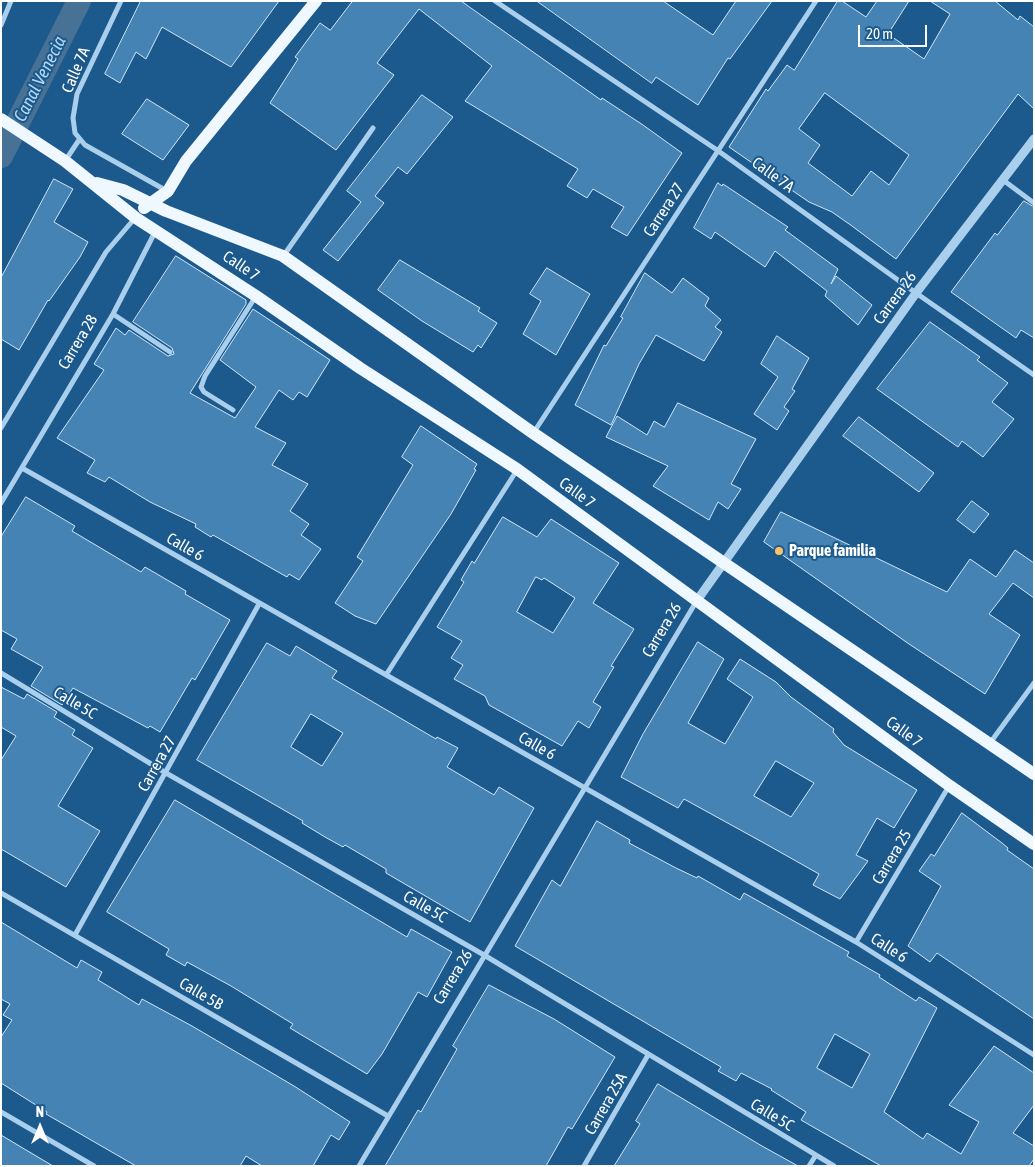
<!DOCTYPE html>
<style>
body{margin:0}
#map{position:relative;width:1035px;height:1167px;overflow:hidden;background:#1c598c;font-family:"Asap Condensed",sans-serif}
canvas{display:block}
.frame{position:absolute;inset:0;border:2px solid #fff;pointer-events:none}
.north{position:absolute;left:15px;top:1102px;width:50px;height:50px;-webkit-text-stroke:4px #1c598c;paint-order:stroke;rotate:0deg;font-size:14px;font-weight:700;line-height:20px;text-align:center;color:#fff}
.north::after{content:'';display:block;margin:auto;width:18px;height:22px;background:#fff;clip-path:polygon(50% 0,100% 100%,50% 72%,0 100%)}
.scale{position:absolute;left:858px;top:25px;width:69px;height:22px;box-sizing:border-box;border:2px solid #fff;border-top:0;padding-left:6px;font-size:15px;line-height:18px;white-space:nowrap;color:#fff;-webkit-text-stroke:4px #1c598c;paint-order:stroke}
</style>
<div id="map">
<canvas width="1035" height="1167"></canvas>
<div class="frame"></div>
<div class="north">N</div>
<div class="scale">20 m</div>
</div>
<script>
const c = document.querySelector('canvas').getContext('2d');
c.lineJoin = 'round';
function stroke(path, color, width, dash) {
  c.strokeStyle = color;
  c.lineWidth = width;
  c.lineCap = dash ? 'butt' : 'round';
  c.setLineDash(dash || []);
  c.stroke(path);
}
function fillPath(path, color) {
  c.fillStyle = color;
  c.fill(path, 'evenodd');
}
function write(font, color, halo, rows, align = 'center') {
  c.font = font + ' "Asap Condensed",sans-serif';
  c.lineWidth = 4;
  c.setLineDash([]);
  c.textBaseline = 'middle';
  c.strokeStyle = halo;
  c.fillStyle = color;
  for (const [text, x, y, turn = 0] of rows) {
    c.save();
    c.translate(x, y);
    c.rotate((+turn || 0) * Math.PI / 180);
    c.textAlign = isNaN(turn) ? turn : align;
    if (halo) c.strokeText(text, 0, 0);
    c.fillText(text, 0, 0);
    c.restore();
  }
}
const canal = new Path2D(`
 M1,156L79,1`);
const building = new Path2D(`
 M141,1H279L231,67L162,27L146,59L136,52L120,83L105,74Z
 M353,1H461L601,100L602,98L643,125L682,153L627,236L611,227L624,207L593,189L587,198L567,186L578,169L465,101L492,66L419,9L377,63L394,75L336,150L270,103L298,59L295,57L320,23L330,30Z
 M537,1H663L713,35L736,1H772L730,59L728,58L698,105L656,77L652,83Z
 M838,1H842L866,17L877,1H909L888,34L924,59L950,14L930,1H995L1018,20L1020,16L1034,27V109L1018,94L896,259L852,226L832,212L809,202L729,147L766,89L768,91L787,65L794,70ZM825,93L909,155L889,185L871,171L852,196L808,163L820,145L799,129Z
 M422,95L453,117L407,174L398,167L375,196L384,203L338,261L323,250L361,202L347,191Z
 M147,99L189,125L163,160L122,134Z
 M54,179L73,189L54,222L88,242L80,257L49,301L48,300L19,350L1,339V278Z
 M718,183L722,186L723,184L788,227L785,230L838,269L831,284L836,276L872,305L858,325L825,296L827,291L775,251L765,267L715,232L711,239L694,228Z
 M1024,201L1034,207V338L1021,330L1016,338L951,292L995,233L997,235Z
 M176,256L246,300V304L190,393L235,418L256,387L220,360L253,309L330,360L307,397L299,392L293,400L279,390L255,427L286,443L272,465L308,484L290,511L309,524L301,535L321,549L299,580L289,574L287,577L213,535L211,537L195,527L196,524L150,502L109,477L105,482L87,473L95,460L57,438L104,370L94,364L116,328L125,335L129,330L168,356L174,354L172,348L133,322Z
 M400,260L480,308L478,311L497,323L481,348L478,345L473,352L422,321L378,290Z
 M547,268L590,294L556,355L523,334L541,301L530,294Z
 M645,273L672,293L683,278L709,298L705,306L721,320L715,327L722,332L704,361L656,335L639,364L611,425L575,405L604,345L606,346L623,318L621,317Z
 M930,322L980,357L977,360L1008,383L992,402L1014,419L983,457L962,441L958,447L877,389Z
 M777,336L809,358L792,389L795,391L784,407L789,411L777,430L754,414L778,377L761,364Z
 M678,403L756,439L731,484L741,489L728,509L718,502L709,520L653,486L668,466L606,437L617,416L647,435L654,421L664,427Z
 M859,417L934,473L919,492L843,436Z
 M421,426L477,464L474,469L476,470L451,514L376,624L355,616L335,603L363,561L357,557L413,465L402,457Z
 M26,497L75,526L72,531L141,572L145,567L186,591L185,594L230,620L195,680L192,678L160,732L150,726L148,728L73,688L62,705L31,686L43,667L11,649L17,639L1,630V537Z
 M972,501L989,514L974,533L957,520Z
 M781,512L947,592L970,559L996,577L1015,550L1034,563V598L1013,583L989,614L1020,635L985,694L909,644L764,542Z
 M503,517L537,537L551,519L619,563L593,603L634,629L611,666L614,667L593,702L601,707L589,728L578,721L562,746L489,705L485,696L454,679L463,665L451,658L462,641L437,627L464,582L461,580L472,561L474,563ZM536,577L542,580L544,578L575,598L553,633L517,612Z
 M698,642L724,659L688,723L725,744L753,697L727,679L740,659L776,682L791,697L834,729L833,732L844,745L917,790L894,828L877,818L856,855L868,861L840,899L813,885L819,874L764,843L684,799L678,808L621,777L643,734ZM776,761L814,783L791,817L754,796Z
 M267,643L290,656L296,646L337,671L332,678L436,739L437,737L458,748L447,767L494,795L499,787L534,808L470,922L386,873V869L345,845L343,847L325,837L302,823L303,821L197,760ZM311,714L343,733L322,766L291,747Z
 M1,687L24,699L27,694L57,712L54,717L75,730L72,735L93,748L58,806L100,831L66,887L1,849V760L16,736L1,727Z
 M175,800L407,937L411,929L452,952L427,997L418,992L382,1054L367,1074L290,1028L293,1024L231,986L187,962L185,966L166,955L169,949L107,912Z
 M962,813L1002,843L1008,848L1007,850L1034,869V1019L937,953L930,962L908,946L941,886L919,871L931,854L934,856Z
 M597,821L630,840L629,843L676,868L697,878L698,876L740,900L744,893L760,902L849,952L847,956L880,975L879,977L916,1001L919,997L937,1008L884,1112L923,1139L927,1133L961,1154L979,1122L949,1105L994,1046L1034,1073V1105L1013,1133L1034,1146V1159L1029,1166H881L801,1120L806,1112L771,1090L772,1089L741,1073L736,1081L718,1071L721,1067L515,946L552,880L560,886ZM835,1034L870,1054L852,1088L817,1068Z
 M1,922L77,968L81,960L102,972L98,980L118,992L139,1005L142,999L192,1026L294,1086L350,1122L339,1140L331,1135L313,1166H262L246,1156L240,1166H136L46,1114L47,1112L1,1083V1037L12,1020L3,1015L10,1004L1,999Z
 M489,985L554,1019L615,1057L572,1129L568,1127L546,1166H385L418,1110L421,1112L457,1049L453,1046Z
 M658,1084L762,1146L798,1166H614L640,1124L636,1121Z
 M1,1135L21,1147L53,1166H1Z`);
const minor = new Path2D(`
 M121,1L77,94L73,118L75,133L85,145L167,191
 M495,1L717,150L916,293L1034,375
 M1,25L11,1
 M65,161L79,140
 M1003,180L1034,203
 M284,255L373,128
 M113,314L170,352
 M233,410L204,392L201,387L205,376L256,296
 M1,428L106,252L135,218
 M534,432L816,1
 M22,468L856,942L1034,1055
 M1,503L113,314L155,232
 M1,673L166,773L484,955L834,1166
 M386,675L517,470
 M990,743L1034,683
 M1,893L388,1116
 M75,935L259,604
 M856,942L949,786
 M1,1112L94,1166
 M359,1166L696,602
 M584,1166L648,1055
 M809,1166L816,1155`);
const tertiary = new Path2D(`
 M698,599L916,293L1034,139`);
const primary = new Path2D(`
 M1,119L65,161L136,218L256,296L360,368L517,469L950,786L1034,844
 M97,183L123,190L166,211L283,256L533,433L1034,774
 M144,208L168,191L186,161L316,1`);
const markers = [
 [779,551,5,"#fdc167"]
];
const streetNames = [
 ["Calle 7A",76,70,-67],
 ["Calle 7A",773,175,36],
 ["Carrera 27",664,210,-57],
 ["Calle 7",241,266,34],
 ["Carrera 26",895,298,-54],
 ["Carrera 28",78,342,-59],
 ["Calle 7",577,493,36],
 ["Calle 6",185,547,30],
 ["Carrera 26",662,630,-59],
 ["Calle 5C",75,703,31],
 ["Calle 7",904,732,36],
 ["Calle 6",537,746,30],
 ["Carrera 27",157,764,-61],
 ["Carrera 25",892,857,-59],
 ["Calle 5C",425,907,30],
 ["Calle 6",889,948,33],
 ["Carrera 26",453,977,-59],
 ["Calle 5B",201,994,30],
 ["Carrera 25A",606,1104,-60],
 ["Calle 5C",772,1115,31]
];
const poiNames = [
 ["Parque familia",789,551]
];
const waterNames = [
 ["Canal Venecia",40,79,-63]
];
stroke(canal, '#477296', 24);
fillPath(building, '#4583b4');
stroke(building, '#cee6f9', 1);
stroke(minor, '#a9cfed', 5);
stroke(tertiary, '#a9cfed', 9);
stroke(primary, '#eff7ff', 12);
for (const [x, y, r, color] of markers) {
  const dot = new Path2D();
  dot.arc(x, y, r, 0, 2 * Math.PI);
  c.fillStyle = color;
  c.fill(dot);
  stroke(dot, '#1c598c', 2);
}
write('16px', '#fff', '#1c598c', streetNames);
write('bold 16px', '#fff', '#1c598c', poiNames, 'left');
write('italic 18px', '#b5d8f4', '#1c598c', waterNames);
</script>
